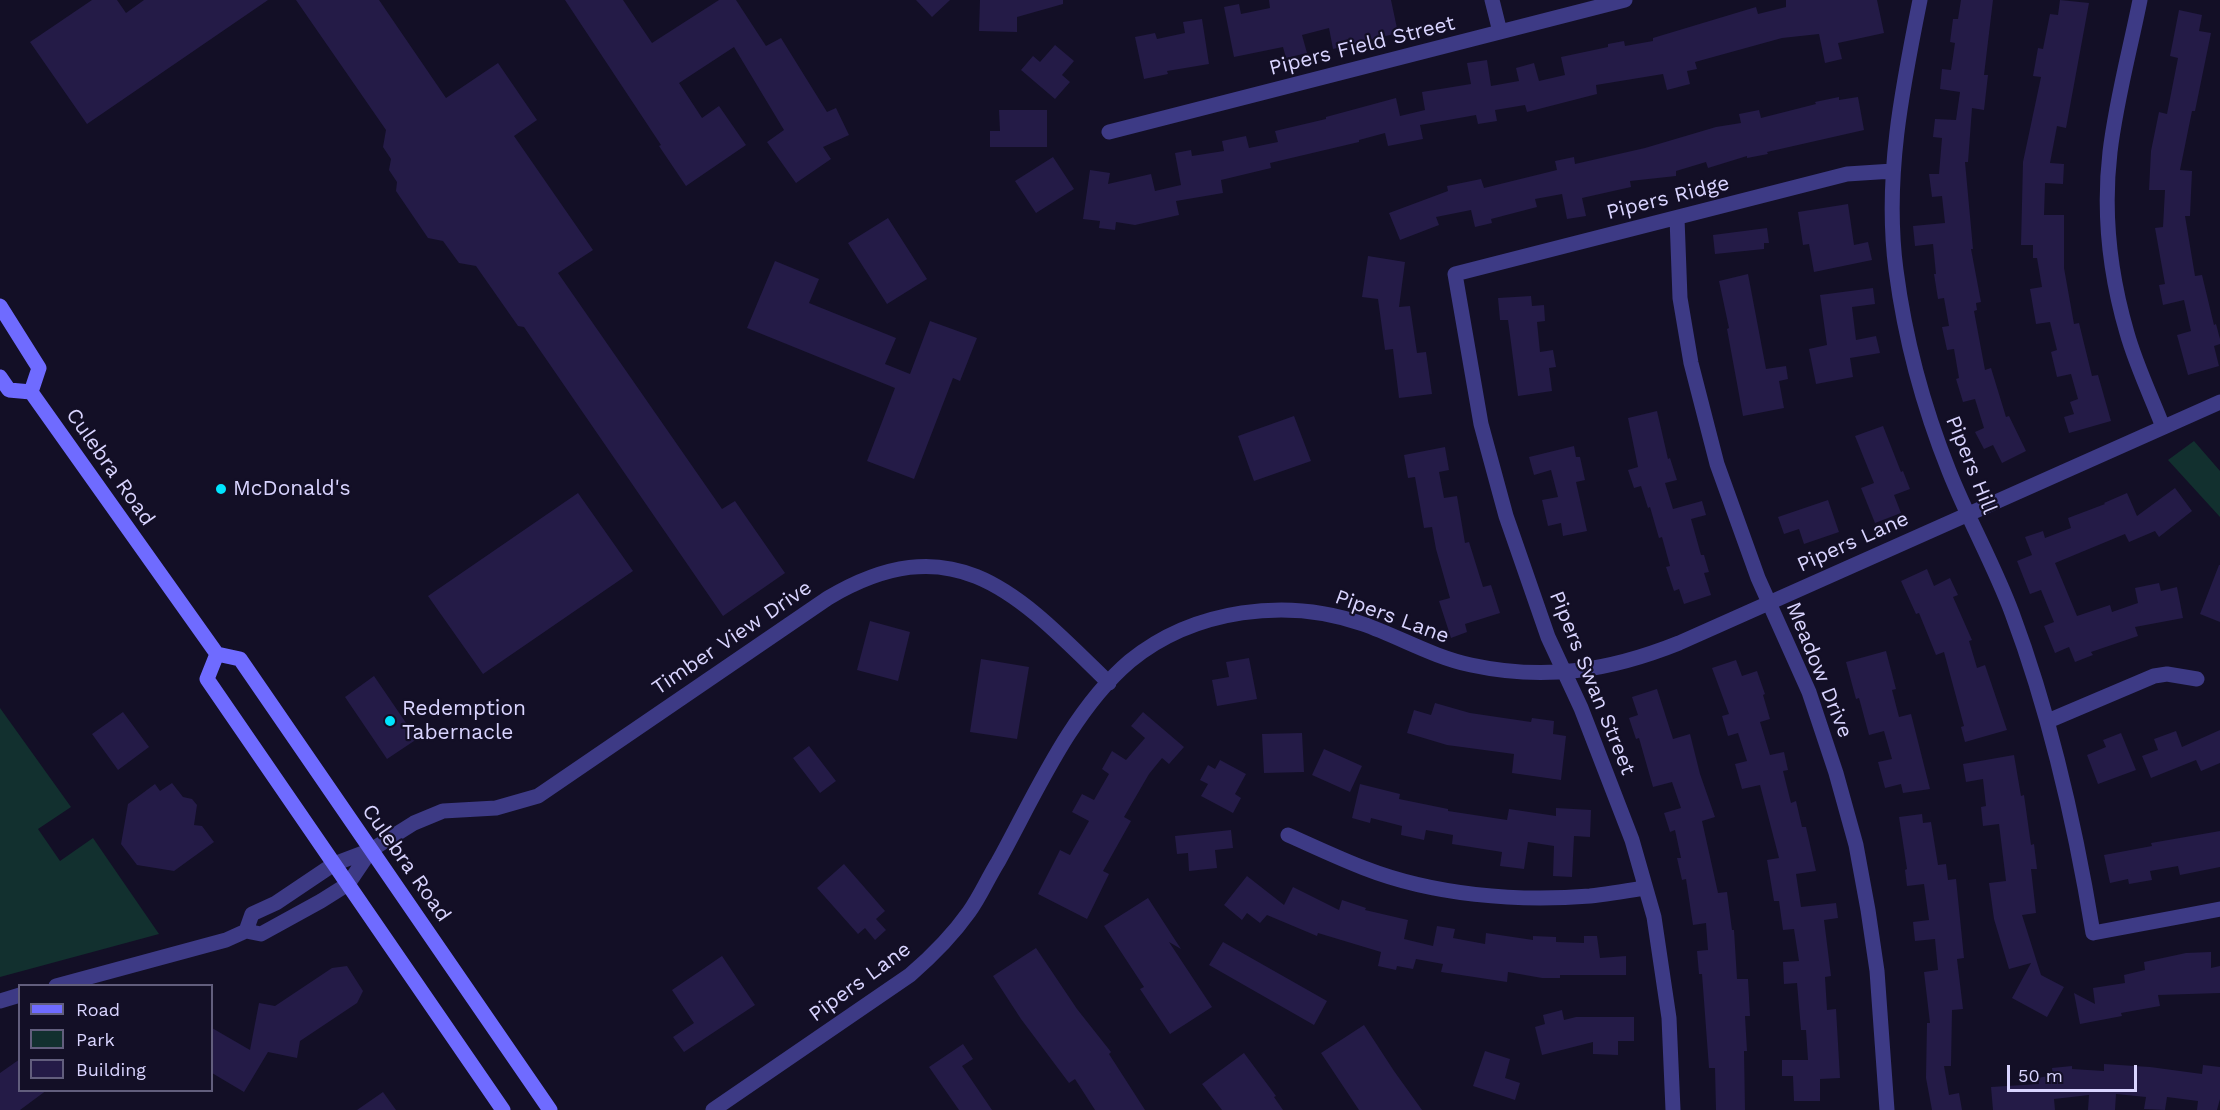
<!DOCTYPE html>
<style>
body{margin:0}
#map{position:relative;width:2220px;height:1110px;overflow:hidden;background:#130f26;font-family:"Work Sans",sans-serif}
canvas{display:block}
.legend{position:absolute;left:18px;top:984px;width:195px;height:108px;box-sizing:border-box;background:#130f26;border:2px solid #625e7d;margin:0;padding:8px 10px;list-style:none;font-size:18px;color:#d9d4ff}
.legend li{display:flex;align-items:center;gap:12px;height:30px}
.legend b{width:30px;border:2px solid #625e7d}
.scale{position:absolute;left:2007px;top:1065px;width:130px;height:27px;box-sizing:border-box;border:3px solid #d9d4ff;border-top:0;padding-left:8px;font-size:18px;line-height:21px;white-space:nowrap;color:#d9d4ff;-webkit-text-stroke:4px #130f26;paint-order:stroke}
</style>
<div id="map">
<canvas width="2220" height="1110"></canvas>
<ul class="legend">
<li><b style="height:8px;background:#6f6bff"></b>Road</li>
<li><b style="height:16px;background:#12302f"></b>Park</li>
<li><b style="height:16px;background:#241b47"></b>Building</li>
</ul>
<div class="scale">50 m</div>
</div>
<script>
const c = document.querySelector('canvas').getContext('2d');
c.lineJoin = 'round';
function fillPath(path, color) {
  c.fillStyle = color;
  c.fill(path, 'evenodd');
}
function stroke(path, color, width, dash) {
  c.strokeStyle = color;
  c.lineWidth = width;
  c.lineCap = dash ? 'butt' : 'round';
  c.setLineDash(dash || []);
  c.stroke(path);
}
function write(font, color, halo, rows, align = 'center') {
  c.font = font + ' "Work Sans",sans-serif';
  c.lineWidth = 4.5;
  c.setLineDash([]);
  c.textBaseline = 'middle';
  c.strokeStyle = halo;
  c.fillStyle = color;
  for (const [text, x, y, turn = 0] of rows) {
    c.save();
    c.translate(x, y);
    c.rotate((+turn || 0) * Math.PI / 180);
    c.textAlign = isNaN(turn) ? turn : align;
    if (halo) c.strokeText(text, 0, 0);
    c.fillText(text, 0, 0);
    c.restore();
  }
}
const green = new Path2D(`
 M2194,441L2220,471V517L2168,460Z
 M0,708L71,807L38,829L60,861L93,838L159,934L0,977Z`);
const building = new Path2D(`
 M92,0H117L126,13L144,0H268L87,124L30,42Z
 M296,0H379L446,98L498,63L537,120L514,136L593,250L558,273L722,509L735,501L785,573L723,616L524,327L518,326L476,266L459,263L443,241L428,238L396,191L397,182L389,170L391,159L383,147L386,130Z
 M565,0H623L652,43L719,0H736L766,46L781,38L827,112L836,108L849,135L823,147L831,159L796,183L767,142L784,130L734,47L679,83L702,118L719,106L746,145L686,186L659,146L661,145Z
 M916,0H950L932,17Z
 M980,0H1063V4L1017,17V32L979,31Z
 M1269,0H1391L1398,33L1333,49L1329,28L1302,35L1307,53L1286,58L1283,47L1234,57L1224,7L1239,4L1241,14L1270,8Z
 M1786,0H1877L1884,33L1838,43L1842,59L1825,63L1819,34L1782,38L1695,62L1697,69L1687,71L1690,84L1667,90L1663,74L1596,85L1597,94L1527,112L1525,105L1495,110L1497,121L1478,124L1476,115L1420,125L1423,139L1388,146L1385,133L1359,140V142L1270,163L1271,168L1221,180L1223,193L1176,201L1179,215L1135,225L1116,222L1115,230L1099,228L1100,221L1083,219L1090,170L1110,173L1108,184L1151,174L1155,191L1181,185L1175,153L1191,150L1192,156L1224,151L1222,141L1246,136L1249,148L1278,142L1275,131L1326,119V117L1396,98L1400,116L1425,110L1422,92L1471,84L1467,63L1487,60L1491,86L1519,81L1516,68L1534,63L1539,81L1565,75L1561,57L1608,47V44L1624,41L1625,46L1653,41V38L1756,7L1758,14L1786,7Z
 M1961,0H1993L1984,75H1988L1984,110L1972,108L1968,162H1965L1973,249H1971L1981,302L1976,303L1977,310L1974,311L1985,370L1991,368L2006,417L2009,416L2026,451L2002,463L1993,445L1984,449L1975,432L1984,428L1975,399L1963,402L1956,379L1959,378L1954,349L1947,350L1942,327L1949,326L1944,298L1938,299L1934,274H1936L1933,244L1915,246L1913,226L1945,223L1942,196L1932,197L1929,174H1939L1942,138L1933,137L1935,119L1956,120L1960,92L1940,89L1942,69L1951,70L1955,43L1950,42L1953,19H1958Z
 M2060,0L2089,3L2066,128L2057,126L2050,163L2064,164L2063,184L2045,183L2044,215H2064V268L2074,324L2079,323L2092,376L2098,375L2111,421L2069,433L2064,417L2074,414L2070,402L2078,399L2071,374L2057,377L2051,352L2057,350L2050,322L2036,324L2030,289L2042,287L2037,258H2033V245H2021L2023,162L2041,77L2033,76L2038,48L2043,49L2050,14L2058,15Z
 M2179,10L2202,15L2199,31L2211,33L2195,111H2192L2180,170L2192,171L2190,216H2185L2195,276L2202,275L2214,325L2216,324L2220,339V344L2214,346L2219,366L2188,375L2177,335L2191,331L2184,300L2163,305L2159,285L2165,284L2155,228L2163,227L2165,190H2149L2151,151L2159,112L2167,114L2178,58L2170,56Z
 M1202,19L1209,64L1167,71L1168,74L1144,79L1135,37L1155,33L1157,39L1185,33L1183,22Z
 M1055,45L1074,61L1062,75L1070,82L1055,99L1021,70L1033,56L1040,62Z
 M1839,97V100L1858,97L1864,130L1767,152L1768,154L1747,158V156L1708,168L1706,162L1676,171V176L1630,181L1631,187L1582,198L1586,216L1567,219L1562,194L1535,199L1537,207L1491,219L1492,223L1475,227L1471,210L1436,217L1439,225L1400,240L1389,213L1448,191L1447,186L1481,179L1484,188L1557,170L1555,161L1574,157L1575,164L1645,148L1716,127L1741,123L1739,114L1759,110L1761,118L1816,104L1815,102Z
 M999,110H1047V147H990V131H1000Z
 M1053,157L1074,189L1036,213L1015,181Z
 M1848,204L1854,245L1868,242L1872,260L1814,272L1809,244L1803,245L1798,212Z
 M888,218L927,279L887,304L848,243Z
 M1767,228L1769,243H1764V249L1715,254L1713,235Z
 M1368,256L1405,262L1399,307L1410,306L1417,353L1426,352L1432,394L1399,398L1393,349L1385,350L1378,299L1362,297Z
 M775,261L819,279L809,303L896,338L885,364L910,374L930,321L977,338L960,381L953,378L914,479L867,461L895,388L747,328Z
 M1748,274L1766,369L1786,366L1788,379L1779,381L1784,408L1743,416L1727,329L1729,328L1719,281Z
 M1873,288L1875,304L1852,307L1856,340L1876,336L1880,353L1850,358L1853,377L1816,384L1809,349L1827,345L1820,295Z
 M1531,296L1532,306L1544,305L1545,321L1537,322L1540,352L1553,350L1556,367L1549,368L1552,391L1518,396L1508,320H1500L1498,298Z
 M1657,411L1668,459L1670,458L1677,480L1665,483L1673,509L1702,501L1706,515L1691,519L1701,555H1704L1709,572L1704,573L1711,595L1684,604L1679,589L1674,591L1666,567L1670,566L1662,537L1659,538L1650,507L1648,508L1641,486L1634,488L1628,470L1638,467L1628,418Z
 M1294,416L1311,461L1254,481L1238,436Z
 M1883,426L1901,472L1903,471L1910,489L1894,495L1901,513L1875,523L1861,488L1874,483L1855,436Z
 M1574,446L1576,457H1580L1585,480L1576,482L1587,531L1563,536L1561,523L1548,526L1542,500L1558,497L1551,470L1534,475L1529,457Z
 M1445,447L1449,470L1439,472L1444,498L1457,496L1465,543L1469,542L1483,587L1491,585L1500,613L1465,624L1467,632L1451,638L1439,601L1450,598L1436,549L1432,527L1424,528L1415,477L1408,478L1404,455Z
 M2175,488L2192,511L2159,537L2155,531L2129,542L2125,534L2055,563L2077,616L2110,605L2112,612L2138,603L2135,588L2159,583L2161,591L2177,587L2183,618L2135,627L2138,636L2091,652L2093,655L2075,662L2069,647L2055,653L2044,626L2054,622L2041,590L2030,594L2017,561L2032,555L2025,537L2043,531L2045,538L2071,528L2068,518L2105,504L2104,503L2127,493L2137,516Z
 M578,493L633,571L483,674L428,596Z
 M1828,500L1839,532L1804,544L1799,529L1784,534L1778,517Z
 M2219,565H2220V622L2200,614Z
 M1927,569L1934,586L1950,578L1958,595L1953,597L1972,640L1969,641L1977,668L1985,665L2007,730L1965,742L1961,727L1964,726L1944,652L1936,655L1919,613L1916,614L1901,581Z
 M870,621L910,632L898,681L857,670Z
 M1886,651L1896,689L1892,690L1899,717L1911,714L1930,789L1903,793L1901,784L1885,788L1878,762L1892,759L1884,731L1869,735L1859,698L1856,699L1846,662Z
 M1249,658L1257,699L1217,706L1212,680L1229,677L1226,662Z
 M981,659L1029,667L1017,739L970,732Z
 M1736,660L1742,676L1757,671L1765,694L1763,695L1770,719L1760,722L1770,755L1784,752L1788,770L1783,771L1791,803L1796,801L1802,827H1806L1816,871L1796,874L1801,907L1836,903L1838,918L1824,920L1831,976L1825,977L1827,1010L1836,1009L1840,1078L1820,1079V1101H1794L1793,1076H1782V1060H1808L1806,1030H1801L1797,983L1784,984L1783,962L1799,961L1794,929L1783,930L1779,901H1774L1767,860L1779,858L1760,785L1742,789L1735,764L1747,761L1738,733L1728,736L1722,716L1729,714L1712,668Z
 M374,676L417,739L387,759L345,697Z
 M1657,689L1673,739L1690,734L1700,774L1715,817L1702,821L1718,893L1727,892L1732,930H1734L1737,979H1748L1750,1016H1745L1747,1051H1744L1745,1110H1716L1715,1068H1709L1702,974H1699L1697,951L1708,950L1706,923L1693,925L1686,879L1682,880L1677,858H1681L1675,830L1670,832L1664,813L1681,808L1672,782L1653,787L1639,738L1636,739L1629,718L1638,715L1632,697Z
 M1435,703L1470,713L1531,722L1532,718L1554,721L1553,734L1566,736L1561,780L1512,773L1514,754L1447,745L1407,733L1414,710L1431,715Z
 M123,712L149,747L118,770L92,734Z
 M1143,712L1184,747L1169,764L1162,758L1149,774L1124,817L1131,821L1103,871L1109,874L1087,919L1038,894L1060,850L1070,855L1089,821L1072,812L1082,794L1094,800L1109,774L1102,769L1112,751L1126,760L1145,738L1131,726Z
 M2220,730V763L2201,771L2196,760L2151,778L2142,756L2158,750L2154,739L2176,731L2182,747Z
 M1302,733L1304,772L1264,773L1262,734Z
 M2121,733L2136,770L2098,784L2087,755L2106,747L2103,740Z
 M809,746L836,781L820,793L793,758Z
 M1324,749L1362,766L1350,792L1312,775Z
 M2014,755L2021,796L2024,795L2031,845L2034,844L2037,869H2031L2036,913L2022,915L2041,975L2064,987L2047,1017L2012,998L2031,963L2009,969L1994,919L1989,883L2006,881L1999,824L1983,826L1981,807L1986,806L1983,779L1966,782L1963,764Z
 M1220,760L1246,774L1235,794L1241,798L1233,813L1201,796L1208,784L1200,780L1208,765L1215,769Z
 M172,783L183,797L192,799L197,805L194,825L202,826L214,842L174,871L137,865L121,844L128,804L155,784L160,791Z
 M1360,784L1400,794L1399,799L1448,809V811L1507,820L1509,809L1556,816V808L1591,810L1590,837L1574,836L1572,877L1553,876L1554,846L1528,842L1524,869L1500,866L1502,852L1452,844L1453,835L1426,830L1424,840L1401,835L1402,826L1371,818L1370,823L1352,818Z
 M1922,814L1923,823L1931,822L1938,865L1946,864L1948,880L1956,879L1964,958L1957,959L1963,1009L1952,1010L1951,1066H1944L1949,1095L1959,1093L1962,1110H1932L1926,1078L1927,1023H1930L1924,972L1938,970L1935,939L1915,941L1913,922L1929,920L1924,884L1907,886L1905,870L1907,869L1899,817Z
 M1231,830L1233,848L1215,850L1217,868L1189,871L1188,853L1177,854L1175,836Z
 M2220,831V867L2180,875L2178,866L2150,871L2152,880L2129,884L2128,879L2110,883L2104,855L2152,846L2151,843Z
 M844,864L885,911L876,919L886,930L875,940L865,928L858,934L817,888Z
 M1247,876L1284,905L1293,887L1339,910L1342,900L1366,908L1365,910L1408,920L1404,939L1433,946L1437,926L1455,929L1453,938L1485,944L1486,933L1533,940V936L1556,937V942L1584,943V936H1597L1600,958L1626,956V975H1560V978H1542L1508,972L1507,982L1441,972L1443,964L1416,959L1413,969L1397,966L1396,970L1378,966L1381,952L1318,933L1317,936L1267,915L1260,923L1247,913L1242,920L1224,905Z
 M1148,898L1181,949L1169,942L1212,1007L1170,1034L1140,989L1144,987L1104,926Z
 M1223,942L1327,1001L1314,1025L1209,965Z
 M1036,948L1077,1009L1111,1052L1109,1054L1145,1110H1095L1075,1079L1069,1083L1021,1019L993,976Z
 M2211,952V968L2220,966V993L2158,995L2160,1006L2121,1013L2122,1016L2080,1024L2074,993L2095,1004L2093,988L2125,983L2124,975L2145,970L2144,962L2186,953Z
 M722,956L755,1005L684,1052L673,1037L694,1023L672,990Z
 M347,966L363,991L357,1003L300,1041L297,1058L268,1052L244,1092L212,1073V1028L250,1050L259,1003L275,1006L332,968Z
 M1562,1010L1564,1020L1576,1017H1634V1041H1618V1055L1593,1054V1042L1542,1055L1535,1027L1545,1024L1543,1015Z
 M1364,1025L1394,1071L1422,1110H1359L1321,1053Z
 M963,1044L973,1059L962,1066L992,1110H959L929,1067Z
 M1485,1051L1510,1059L1505,1078L1520,1083L1515,1100L1473,1086Z
 M1244,1053L1276,1096L1274,1097L1283,1110H1222L1202,1084Z
 M20,1059V1090H47L20,1110H0V1073Z
 M2104,1064L2150,1067L2202,1074L2203,1065L2220,1067V1099L2217,1110H2197L2198,1101L2167,1097L2165,1110L2144,1109L2146,1097L2116,1094L2115,1110H2088L2089,1095L2054,1099L2055,1110H1993L1991,1087L2039,1084L2038,1078L2053,1075L2052,1068L2072,1066V1069L2104,1071Z
 M383,1092L396,1110H357Z`);
const minor = new Path2D(`
 M1492,0L1500,32
 M1920,0C1902,89 1884,179 1896,270C1905,339 1923,406 1949,471C1968,519 1994,565 2012,613C2051,717 2075,824 2093,933L2220,909
 M2140,0C2130,50 2116,101 2110,152C2103,212 2110,275 2127,333C2136,365 2151,396 2163,427
 M1109,132L1625,0
 M1677,218L1680,298L1691,363L1717,464L1758,578L1809,692L1836,773L1856,845L1868,910L1877,971L1887,1110
 M2048,721L2154,676L2167,674L2197,679
 M1288,835C1313,846 1338,858 1364,868C1433,895 1516,902 1590,896C1608,894 1626,891 1644,888
 M371,850L414,823L443,811L496,808L538,796L828,598C956,522 1020,596 1109,683
 M713,1110L910,975C932,956 952,936 969,912C980,897 988,878 998,862C1035,795 1071,711 1130,661C1194,609 1287,597 1363,624C1400,637 1433,657 1471,665C1545,681 1609,671 1679,643L2220,402
 M1673,1110L1669,1018L1654,917L1632,840L1581,708L1548,637L1506,516L1481,424L1455,274L1847,174L1893,171`);
const tertiary = new Path2D(`
 M246,931L252,914L276,903L334,864L371,850
 M56,986L226,940L246,931L261,934L321,901L348,884L371,850
 M0,1001L20,995`);
const secondary = new Path2D(`
 M0,306L39,368L31,392
 M0,377L9,390L31,392L217,654L240,659L550,1110
 M217,654L207,679L503,1110`);
const markers = [
 [221,489,6,"#00e5ff"],
 [390,721,6,"#00e5ff"]
];
const streetNames = [
 ["Pipers Field Street",1362,46,-14],
 ["Pipers Ridge",1668,198,-14],
 ["Pipers Hill",1971,465,68],
 ["Culebra Road",110,467,55],
 ["Pipers Lane",1853,542,-24],
 ["Pipers Lane",1392,617,20],
 ["Timber View Drive",732,638,-34],
 ["Meadow Drive",1819,670,68],
 ["Pipers Swan Street",1592,683,68],
 ["Culebra Road",406,863,55],
 ["Pipers Lane",860,982,-36]
];
const poiNames = [
 ["McDonald's",233,489],
 ["Redemption",402,709],
 ["Tabernacle",402,733]
];
fillPath(green, '#12302f');
fillPath(building, '#241b47');
stroke(minor, '#3d3a85', 15);
stroke(tertiary, '#3d3a85', 15);
stroke(secondary, '#6f6bff', 15);
for (const [x, y, r, color] of markers) {
  const dot = new Path2D();
  dot.arc(x, y, r, 0, 2 * Math.PI);
  c.fillStyle = color;
  c.fill(dot);
  stroke(dot, '#130f26', 2);
}
write('21px', '#d9d4ff', '#130f26', streetNames);
write('21px', '#d9d4ff', '#130f26', poiNames, 'left');
</script>
